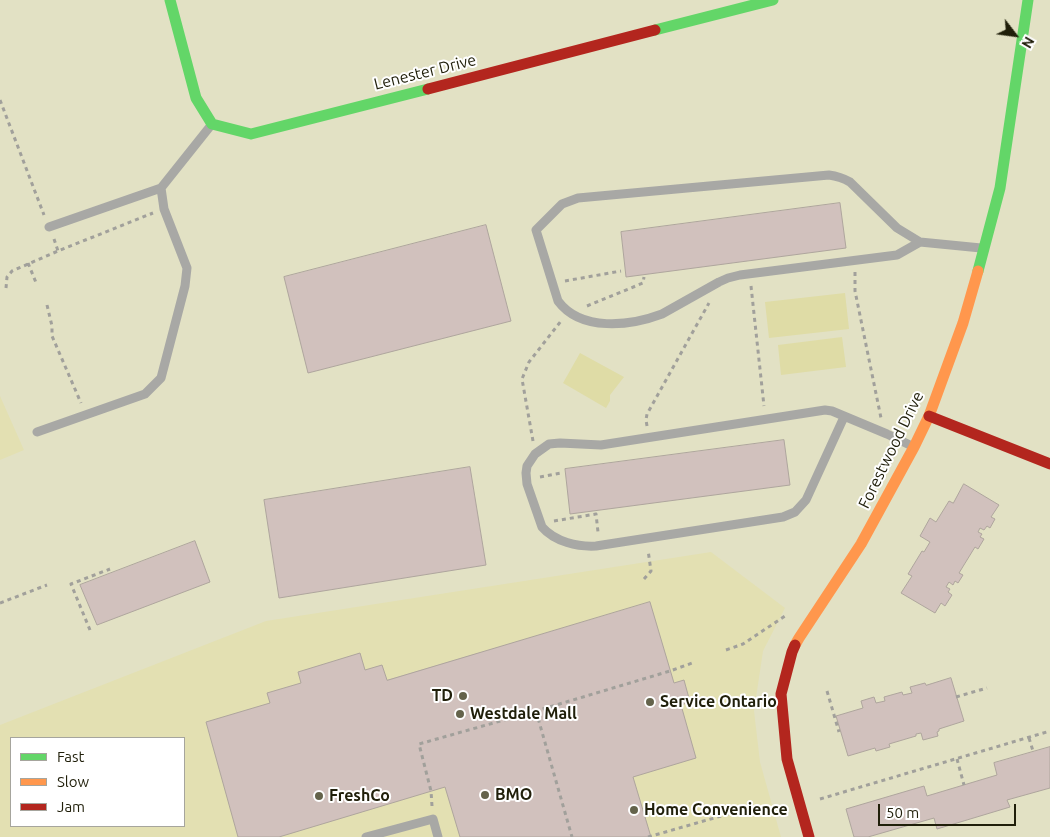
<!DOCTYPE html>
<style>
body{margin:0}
#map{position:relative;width:1050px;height:837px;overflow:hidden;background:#e2e1c4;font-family:Ubuntu,sans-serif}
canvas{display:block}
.legend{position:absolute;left:10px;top:737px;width:175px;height:90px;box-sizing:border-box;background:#fff;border:1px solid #a6a59d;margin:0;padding:6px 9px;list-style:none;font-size:15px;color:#201f0a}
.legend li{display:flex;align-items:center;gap:10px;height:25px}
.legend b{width:25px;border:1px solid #a6a59d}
.north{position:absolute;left:990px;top:10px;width:50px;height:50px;-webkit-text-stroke:4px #fff;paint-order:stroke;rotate:120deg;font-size:14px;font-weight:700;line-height:20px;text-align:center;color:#201f0a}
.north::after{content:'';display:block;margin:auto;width:18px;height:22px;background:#201f0a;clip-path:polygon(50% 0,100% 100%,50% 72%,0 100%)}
.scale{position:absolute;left:878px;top:804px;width:138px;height:22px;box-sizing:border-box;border:2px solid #201f0a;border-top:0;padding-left:6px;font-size:15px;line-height:18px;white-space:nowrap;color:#201f0a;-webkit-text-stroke:4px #fff;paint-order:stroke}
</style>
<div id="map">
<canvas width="1050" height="837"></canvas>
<ul class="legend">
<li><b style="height:6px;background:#63d668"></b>Fast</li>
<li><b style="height:6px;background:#ff974d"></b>Slow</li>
<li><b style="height:6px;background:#b3261e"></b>Jam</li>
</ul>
<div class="north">N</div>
<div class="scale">50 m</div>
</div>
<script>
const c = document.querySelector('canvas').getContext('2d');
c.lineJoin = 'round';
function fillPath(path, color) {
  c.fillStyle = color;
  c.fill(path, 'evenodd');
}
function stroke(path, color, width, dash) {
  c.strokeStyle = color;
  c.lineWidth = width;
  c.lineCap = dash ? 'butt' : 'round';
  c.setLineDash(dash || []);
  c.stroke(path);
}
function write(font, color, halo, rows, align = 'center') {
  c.font = font + ' Ubuntu,sans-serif';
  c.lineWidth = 4;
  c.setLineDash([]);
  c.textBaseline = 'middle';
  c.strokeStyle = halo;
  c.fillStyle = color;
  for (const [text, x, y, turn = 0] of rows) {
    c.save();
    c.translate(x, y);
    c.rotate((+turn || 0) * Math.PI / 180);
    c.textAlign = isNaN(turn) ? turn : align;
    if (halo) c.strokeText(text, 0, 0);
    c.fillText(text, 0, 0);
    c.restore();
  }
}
const built = new Path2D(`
 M0,396L24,450L0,460Z
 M711,552L785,608L763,651L754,711L760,762L781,837H0V725L266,621ZM11,738H184V826H11Z`);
const green = new Path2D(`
 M845,293L849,329L769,338L765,302Z
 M842,337L846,367L781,375L778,345Z
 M580,353L624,377L610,395V401L606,408L563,383Z`);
const building = new Path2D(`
 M840,203L846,248L626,277L621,232Z
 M486,225L511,321L308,373L284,277Z
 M784,440L790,485L570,514L565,469Z
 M470,467L486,565L279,598L264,500Z
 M964,484L999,505L991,517L995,519L990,528L987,526L984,530L980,528L978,532L982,534L980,537L984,539L978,549L975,547L959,573L963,575L958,583L955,581L953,585L949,582L946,587L950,589L948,592L952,595L945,606L941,603L935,613L901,593L912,576L908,574L922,551L924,552L930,542L920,536L930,518L936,522L949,501L953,503Z
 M195,541L210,582L97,625L80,585Z
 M650,602L674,683L684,680L690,702L681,705L696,758L633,777L651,837H460L445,787L279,837H238L206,722L270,703L267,693L301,683L298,672L360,653L365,670L382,665L387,680Z
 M951,678L964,721L939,729V731L937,732L938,736L923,740L921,733L916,734V736L889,744L890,747L876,751L875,748L848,756L836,716L863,708L861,701L874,697L876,703L885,701L884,697L902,692L903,695L912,693L910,687L925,683L926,685Z
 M1050,747V788L1007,800L1010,807L937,829L934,818L868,837H854L846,809L924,786L927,796L997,775L994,763Z`);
const path = new Path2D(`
 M0,100L44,215
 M54,239L58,251
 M28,263L37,285
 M855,272V291L881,418
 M565,281L621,271
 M751,286L764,406
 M6,288L7,277L12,271L58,251L153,213
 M47,305L52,326V336L81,403
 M587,306L643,283L644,277
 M647,426L646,420L647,414L709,303
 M533,441L522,379L529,362L561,321
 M540,477L561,473
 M554,521L596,514L598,532
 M644,579L651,571L648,550
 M0,603L47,585
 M90,630L71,584L110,569
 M726,650L743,644L785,616L787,617
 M827,691L839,732
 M956,697L987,688
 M536,711L572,837
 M1029,738L1033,751
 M957,759L964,785
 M820,799L1050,731
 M432,806L431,791L419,744L536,711L670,671L695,662
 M648,837L735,812`);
const lane = new Path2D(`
 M49,227L161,188L212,124
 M920,242L897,228L850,182C843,178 837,176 829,175L578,198L562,204L536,230L558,301C581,332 630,326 662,314L719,282L728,278L740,275L897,255L920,242L981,248
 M844,417L806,500L795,512L783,517L596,546C578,547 555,542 542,527L527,484L526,473L527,466L535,454L549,444L560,443L601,445L825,410L832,411L887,434L914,447
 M37,432L145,394L161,378L185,286L187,268L164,209L161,188
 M366,837L433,819L438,837`);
const fast = new Path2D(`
 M170,0L196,98L212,124L251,134L428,89
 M655,30L773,0
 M978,271L1000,188L1028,0`);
const slow = new Path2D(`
 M795,645L799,638L861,544L914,447L929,416L963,323L978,271`);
const jam = new Path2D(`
 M428,89L655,30
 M929,416L1050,464
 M795,645L792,652L781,694L787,759L809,837`);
const markers = [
 [463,696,5,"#64634b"],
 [650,702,5,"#64634b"],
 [460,714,5,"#64634b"],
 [485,795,5,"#64634b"],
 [319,796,5,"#64634b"],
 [634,810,5,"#64634b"]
];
const streetNames = [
 ["Lenester Drive",425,72,-14],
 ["Forestwood Drive",891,450,-64]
];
const poiNames = [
 ["TD",453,696,"right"],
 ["Service Ontario",660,702],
 ["Westdale Mall",470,714],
 ["BMO",495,795],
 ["FreshCo",329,796],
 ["Home Convenience",644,810]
];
fillPath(built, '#e3e0b2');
fillPath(green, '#dfdca6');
fillPath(building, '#d1c1bd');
stroke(building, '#aea59d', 1);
stroke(path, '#a1a09b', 3, [4, 4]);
stroke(lane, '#a8a8a5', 9);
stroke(fast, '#63d668', 11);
stroke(slow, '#ff974d', 11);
stroke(jam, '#b3261e', 11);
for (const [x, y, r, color] of markers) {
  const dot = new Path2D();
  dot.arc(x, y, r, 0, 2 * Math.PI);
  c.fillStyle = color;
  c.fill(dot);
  stroke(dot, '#fff', 2);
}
write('16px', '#201f0a', '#fff', streetNames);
write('bold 16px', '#201f0a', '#fff', poiNames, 'left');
</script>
